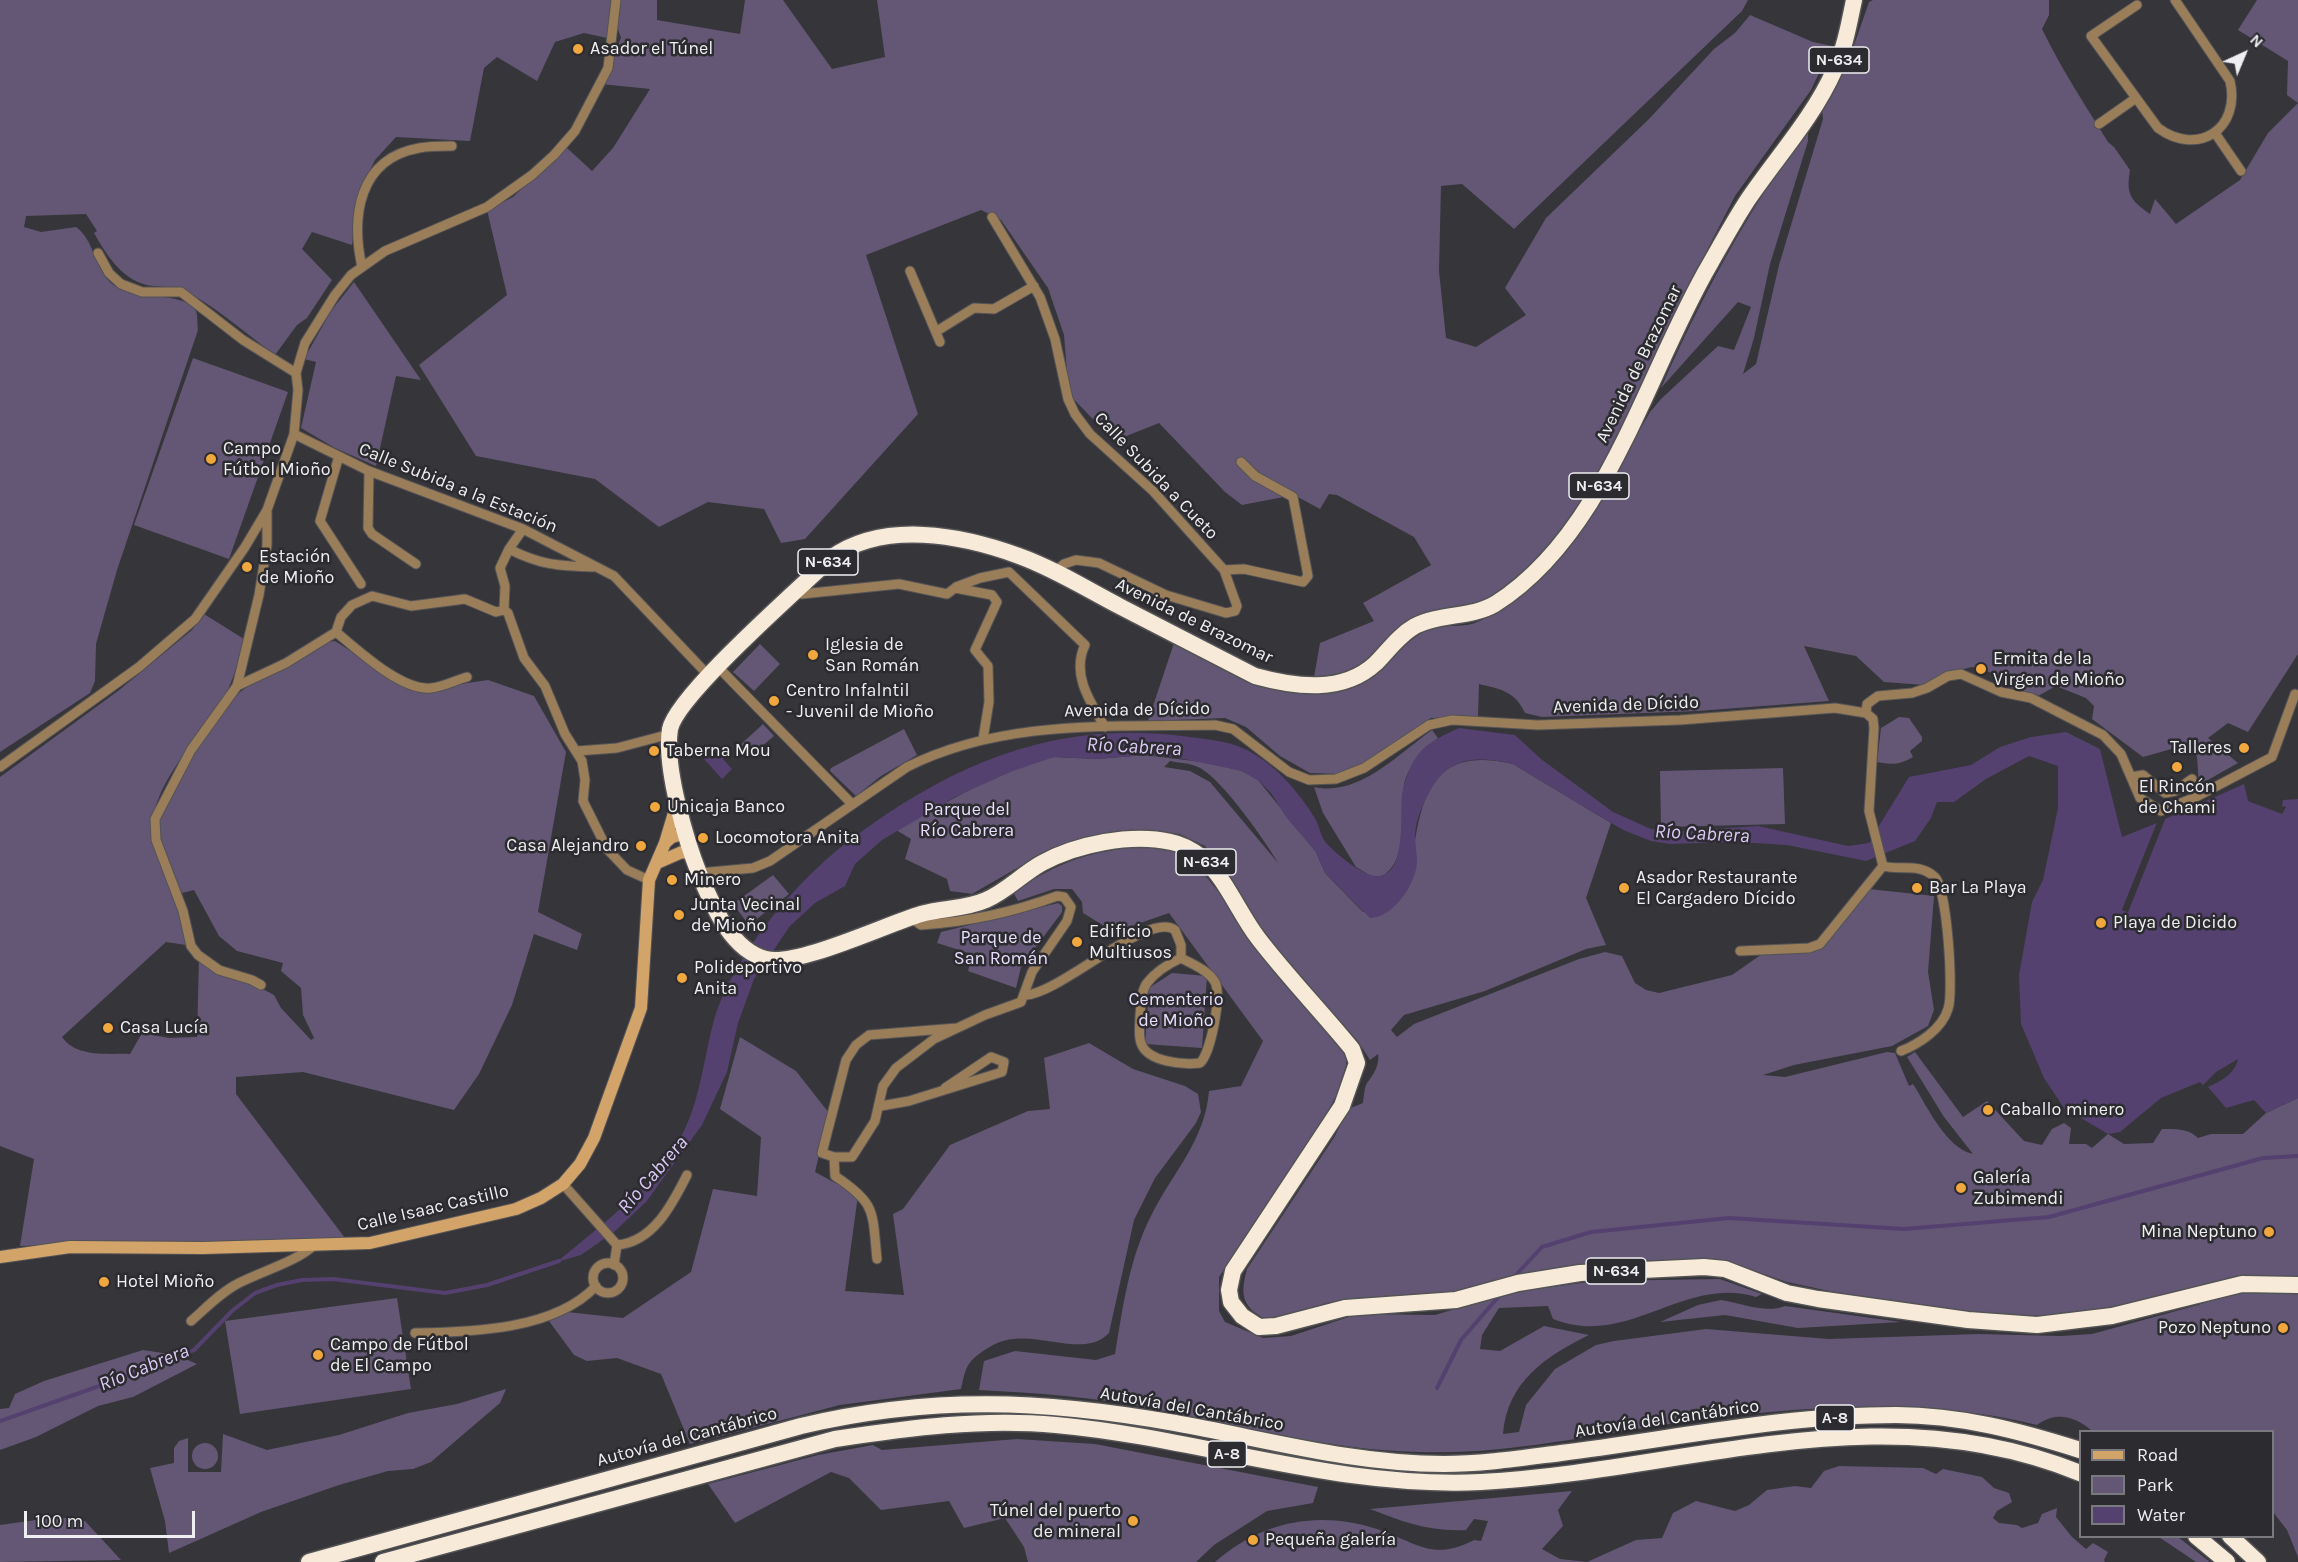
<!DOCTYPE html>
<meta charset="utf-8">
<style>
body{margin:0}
#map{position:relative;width:2298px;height:1562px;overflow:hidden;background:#363539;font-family:Karla,sans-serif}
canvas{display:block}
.legend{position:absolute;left:2079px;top:1430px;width:195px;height:108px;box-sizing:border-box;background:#2c2b2f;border:2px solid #7a797d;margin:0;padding:8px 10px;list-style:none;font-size:18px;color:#efeef1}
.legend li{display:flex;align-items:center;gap:12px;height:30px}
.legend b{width:30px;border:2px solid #7a797d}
.north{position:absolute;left:2214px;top:24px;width:60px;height:60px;-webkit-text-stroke:4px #2c2b2f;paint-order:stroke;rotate:44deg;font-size:16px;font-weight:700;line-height:24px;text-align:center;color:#efeef1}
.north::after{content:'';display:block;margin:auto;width:21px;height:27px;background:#efeef1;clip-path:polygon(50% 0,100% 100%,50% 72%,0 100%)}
.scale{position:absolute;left:24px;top:1511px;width:171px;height:27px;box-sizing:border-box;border:3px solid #efeef1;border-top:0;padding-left:8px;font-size:18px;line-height:21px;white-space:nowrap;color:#efeef1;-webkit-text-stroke:4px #2c2b2f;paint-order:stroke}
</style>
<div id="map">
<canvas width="2298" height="1562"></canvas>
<ul class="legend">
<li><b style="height:8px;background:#d2a46a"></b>Road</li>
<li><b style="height:16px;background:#635775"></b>Park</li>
<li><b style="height:16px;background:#54416f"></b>Water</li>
</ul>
<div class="north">N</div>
<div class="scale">100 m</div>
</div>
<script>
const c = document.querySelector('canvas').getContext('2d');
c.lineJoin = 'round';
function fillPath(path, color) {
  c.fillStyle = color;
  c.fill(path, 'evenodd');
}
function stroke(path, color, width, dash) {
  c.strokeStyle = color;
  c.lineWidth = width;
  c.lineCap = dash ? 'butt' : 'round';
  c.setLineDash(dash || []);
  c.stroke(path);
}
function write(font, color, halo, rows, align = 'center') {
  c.font = font + ' Karla,sans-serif';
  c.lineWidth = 5;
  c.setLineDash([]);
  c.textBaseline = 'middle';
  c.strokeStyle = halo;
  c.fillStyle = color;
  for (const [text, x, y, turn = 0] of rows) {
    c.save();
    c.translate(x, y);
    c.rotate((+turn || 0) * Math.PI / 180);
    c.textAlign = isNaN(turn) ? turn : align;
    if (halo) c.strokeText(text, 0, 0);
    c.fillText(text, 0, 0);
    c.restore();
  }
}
const green = new Path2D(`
 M0,0H657V20L740,34L745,0H783L832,69L885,57L877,0H1748L1742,11L1514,229L1462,184L1441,186L1439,271L1446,338L1476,347L1526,315L1505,288L1546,218L1649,119L1714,49L1735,33L1750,15L1813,42L1832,46L1811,90L1735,196L1689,285L1606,467L1541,559L1498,596L1478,606L1423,616L1354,671L1313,683L1320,643L1374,621L1363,603L1431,565L1414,537L1337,495L1329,494L1320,509L1294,495L1242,505L1225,492L1159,423L1114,441L1061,386L1067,372L1064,335L1048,288L1001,220L981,210L866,255L918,414L805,539L781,543L764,509L708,502L659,527L595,479L476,456L419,365L507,295L487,210L513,197L566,147L592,171L613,148L650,89L601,84L621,38L617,26L607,38L584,33L555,42L537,81L497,57L484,68L470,141L396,137L375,160L357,197L352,245L312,232L302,249L332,280L307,318L297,325L275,355C248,335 222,312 193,295C180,287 167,287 153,286C124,283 107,256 94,233L97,231L86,214L26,216L24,227L41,232L76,227C94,240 94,266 110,282C130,302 186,290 196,311C198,317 197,325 198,330L117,570L96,644L95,681L90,693L0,752Z
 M1873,0H2049V15L2042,29C2061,68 2085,105 2108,142L2114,147L2130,170C2126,194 2130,200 2150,214L2155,199L2176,224L2240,180L2268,133L2298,103L2287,95L2288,61L2238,30L2257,0H2298V654L2248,732L2228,723L2208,738L2238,763L2199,785L2197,757L2189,744L2143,757L2092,719L2094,706L2086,698L2056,686L2038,696L2008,687L1996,674L1972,667L1947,673L1925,685L1884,682L1856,656L1804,646L1829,701L1697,711L1542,717L1525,713C1515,691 1500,689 1479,684L1478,717L1431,718L1362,765L1338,774L1310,773L1280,756L1246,727L1225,718L1148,721L1174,643C1228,671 1281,708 1344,687C1352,685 1363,683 1370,678C1391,664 1406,638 1430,629C1443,624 1461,628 1475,623C1506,612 1563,554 1584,528L1650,412L1661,399L1718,346L1734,350L1751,307L1738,302L1661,388C1702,296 1748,210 1808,128V141L1770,264L1754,338L1743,374L1756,364L1779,265L1823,119L1822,108L1836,88L1852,51L1869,2Z
 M354,282L421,380L396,376L376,466L335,448L301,428L316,362L304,359L331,311Z
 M193,358L288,392L229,559L134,525Z
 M204,614L244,639C238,662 233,684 220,704C199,739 164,771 154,813C143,855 187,901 186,945L166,942L62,1037C77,1058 107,1053 130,1054L142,1033L169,1038L197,1037L199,958L213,971L248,981L274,995L281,1008L311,1040L314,1038L303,1015L301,988L281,971L283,963L237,951L219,936L194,890L182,893C171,873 156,848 159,824C161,796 218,709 240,692C267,672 299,658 328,642L335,641L413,691L488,680L534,696L566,752L538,912L582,934L577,950L534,934L512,1005L479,1074L454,1110L303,1072L236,1077V1094L345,1238L20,1246L34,1159L0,1146V777L118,691L192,630Z
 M760,644L780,664L754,691L733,672Z
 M1899,717L1909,718L1922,737V741L1910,751L1913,757C1899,765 1893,765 1877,762L1881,728Z
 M763,724L774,736L748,758L738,747Z
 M904,729L917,755L881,776L856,796L830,771L831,768Z
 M1432,730L1438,738C1424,749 1413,760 1406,777C1396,807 1413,859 1381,877L1371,876L1356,867L1323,813L1314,787C1359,797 1398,754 1432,730Z
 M1145,755L1210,763L1242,771L1258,780L1316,852L1325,873L1363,912L1400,897L1407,888C1421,821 1415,741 1513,764L1611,823L1586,898L1606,945L1586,949L1485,991L1404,1015L1391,1030L1397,1037L1414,1024L1579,959L1605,952L1622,956L1635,983L1646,990L1659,993L1732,975L1762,954L1812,950L1869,889L1934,896L1928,972L1934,1010L1928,1026L1892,1046L1794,1065L1763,1075L1785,1077L1887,1052L1895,1053L1909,1086L1913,1084C1927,1106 1946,1148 1973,1154L1944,1117L1907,1057L1915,1052L1963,1117L1987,1101L2024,1141L2042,1145L2052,1129L2064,1123L2071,1128L2069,1144H2086L2092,1148L2108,1134L2124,1144L2153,1143L2162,1129C2175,1129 2188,1128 2198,1138L2211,1134H2243L2266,1113L2298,1098V1280L2236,1277L2124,1307L2053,1316L2023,1315L1975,1313L1848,1295L1787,1282L1734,1264L1704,1260L1452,1293L1357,1298L1326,1303L1284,1317L1264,1318C1240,1306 1241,1291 1247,1269L1335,1136L1348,1109L1363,1103C1364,1097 1364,1088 1367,1083C1373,1075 1380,1065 1378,1054L1370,1060L1357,1040L1266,939L1205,846L1180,834L1134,830L1089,839L1045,852L972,894L950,891L947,879L905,859L911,839L896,830L971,789L1025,765L1054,757L1097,759ZM1170,761C1179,763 1190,763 1198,767C1221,777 1265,841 1279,864L1210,782L1190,771L1164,767Z
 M1783,768L1785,824L1661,827L1660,771Z
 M1151,846L1172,850L1193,860L1224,899L1244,933L1347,1053L1346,1065L1337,1094L1318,1129L1219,1277V1311L1225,1322L1263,1338L1291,1336L1358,1314L1435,1315L1512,1292L1597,1281L1720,1279L1762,1294L1756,1297C1684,1275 1628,1349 1553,1319L1548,1306L1499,1308L1482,1335L1480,1349L1500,1351L1544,1326L1589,1335C1546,1356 1507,1382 1503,1434L1519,1432L1526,1405L1555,1369L1596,1345L1614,1341L1706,1329L1829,1339L1978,1334L2061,1336L2092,1334L2198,1305L2235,1292L2298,1290V1557L2287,1530L2273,1512L2272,1432L2092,1431C2075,1416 2056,1411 2037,1425C1920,1395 1787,1407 1669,1424C1586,1436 1503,1455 1419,1452C1327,1450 1239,1425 1149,1408C1093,1397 1036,1393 979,1390L984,1361L1015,1351L1096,1360L1115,1354C1123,1307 1129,1259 1151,1216C1172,1173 1205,1141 1209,1091L1241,1086L1263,1041L1169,913L1114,932L1083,913L1082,902L1072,889H1054L1018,901L1013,892C1062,860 1092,850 1151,846Z
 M773,875L789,894L749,925L733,904Z
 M1058,903L1062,906V912L1021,967L1016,988L968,971L972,954L937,943L941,932Z
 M1172,973L1207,976L1202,1048L1145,1044L1149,988Z
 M740,1037L796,1071L829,1113L815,1172L858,1195L845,1291L904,1295L893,1214L903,1209L950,1145L1028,1111L1050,1109L1044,1058L1089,1043L1133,1069L1185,1086L1198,1094L1201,1112L1196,1123L1155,1178L1134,1220L1109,1333C1080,1363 1028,1321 988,1348C967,1361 966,1366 961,1389L840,1405L690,1444L661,1374L617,1358L587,1361L574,1355L549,1321L567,1312L623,1318L691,1272L713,1189L757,1196L761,1137L720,1109Z
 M397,1298L411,1389L240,1414L225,1321Z
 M1721,1300C1741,1303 1766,1314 1785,1306L1901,1322L1798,1328L1725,1315L1660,1322L1698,1305Z
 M143,1350L176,1355L197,1364L133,1397L98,1406L36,1437L0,1450V1409L9,1408L15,1394L44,1381Z
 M506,1389L500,1403L431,1462L413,1469L388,1471L339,1485L261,1512L169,1553L165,1521L150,1468L174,1463V1448L179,1441L188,1438V1472H221L223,1434L267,1450L339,1435L408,1413L457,1404Z
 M1017,1439L1095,1444L1318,1487L1313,1503L1267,1511L1214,1545L1196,1562H1028L1024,1547L1005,1518L964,1528L949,1501L881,1510L849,1478L831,1472L735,1523L708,1484L818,1455L873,1445L882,1450Z
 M192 1456a13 13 0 1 1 26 0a13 13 0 1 1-26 0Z
 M1839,1466L1923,1468L1936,1474L1943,1469L1982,1477L1994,1488L2009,1493L2012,1502L1997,1511L1993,1518L1999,1523L2017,1525L2022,1528L2038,1523L2042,1514L2057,1508L2056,1517L2072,1537L2086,1549L2093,1543L2108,1552L2104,1560L2105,1562H1215C1262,1521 1318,1510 1377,1529C1416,1542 1432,1562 1474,1540L1481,1541L1488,1521L1474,1519L1466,1530C1430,1532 1403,1522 1370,1509L1572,1491L1558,1510L1563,1526L1542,1549L1560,1559L1587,1562L1636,1540L1662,1538L1673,1513L1696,1501L1735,1511L1749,1505L1767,1490L1795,1486L1811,1488L1824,1471Z
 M58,1517L85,1521L121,1560L0,1562V1525Z
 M2159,1537H2178L2210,1562H2196Z`);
const water = new Path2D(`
 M1459,728L1515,735L1541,759L1613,812L1651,829L1669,832L1758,826L1848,846L1869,843L1877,834V829L1909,777L1971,765L2000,747L2031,737L2066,732L2100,749L2122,837L2157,823L2122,910L2128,912L2165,819L2244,784L2248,801L2282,814L2286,807L2282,806L2283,800L2298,799V1098L2266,1113L2254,1100L2226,1108L2208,1087C2221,1081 2235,1074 2238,1059L2216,1072L2203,1085L2200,1082L2161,1098L2120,1132L2108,1134L2064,1108L2044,1078L2021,1024L2019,975L2032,902L2043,880L2058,808V766L2029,756L1986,779L1954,802H1937L1931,818L1915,841L1866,861L1787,845L1738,842L1670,844L1651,841L1623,830L1513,764C1474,755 1447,757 1428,795C1421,808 1416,820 1415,835C1415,844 1417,853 1417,862C1416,884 1393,918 1370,918L1325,873L1316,852L1286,817L1271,793L1258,780L1242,771L1174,757L1145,755L1097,759L1054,757L1010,772L957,796L882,840L855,864L845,886L815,903L790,926L754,979L738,1023L727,1072L702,1125L646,1202L614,1232L581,1255L557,1262C602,1224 658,1184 685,1129C701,1094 704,1057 714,1020C734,954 798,878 854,837C954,763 1055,720 1182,736C1202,739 1228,740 1247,750C1276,765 1299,792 1316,820C1320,828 1321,838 1327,844C1338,855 1367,881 1383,875C1406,868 1400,814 1402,795C1404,781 1410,764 1420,752C1430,741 1446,734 1459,728Z
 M719,745L727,754L723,759L732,769L722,779L704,759Z`);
const pier = new Path2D(`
 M2165,819L2128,912L2122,910L2157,823L2160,822L2126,908L2161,821Z`);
const stream = new Path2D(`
 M1514,1277L1542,1247L1591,1232L1729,1218L1904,1229L2049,1217L2263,1158L2298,1156
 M1437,1388L1461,1340L1500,1295
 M0,1421L173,1360L194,1350L232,1311L255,1293L277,1285L302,1280L333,1279L445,1293L487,1285L559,1261`);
const street = new Path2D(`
 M2137,5L2091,36L2158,128C2198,157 2241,129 2230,81L2175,0
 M2099,124L2136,98
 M2215,133L2241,171
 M992,217L1040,297L1055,339L1068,399L1075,414L1090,434L1153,491L1224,570L1237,606L1235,611L1226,613L1166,595L1099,563L1076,560L1064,564L1055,571
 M98,253L109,273L121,284L142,292H181L243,340L296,373
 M362,267C351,217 358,159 419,148C429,146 441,146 452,146
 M910,271L940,342
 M937,331L974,308L994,309L1034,286
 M294,434L369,471L523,529L614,576L709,676
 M339,456L320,521L361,584
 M369,471L368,528L372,534L416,564
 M509,549C540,565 559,566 593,567
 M1224,570L1244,569L1303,582L1308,576L1293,497L1255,476L1241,462
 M956,587L980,578L1009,572L1085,645C1071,674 1090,702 1105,727
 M798,590L802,594L899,584L947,594L955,588L992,595L997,602L975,650L988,666L989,702L983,739
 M504,610L505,586L500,568L509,549L523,529
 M336,632C358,650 401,691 431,688C443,687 456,680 467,677
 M718,667L852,804
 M237,686L286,663L336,632L341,617L352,605L372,596L411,606L465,599L496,612L504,610L508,613L524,658L545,686L565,734L582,761L585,780L583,801L607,849L627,870L649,880
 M577,751L617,748L670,734
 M0,767L139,667L195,619L245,547L267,510L294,434L298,390L296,373L305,343L335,295L351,275L385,251L487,207L532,175L554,155L575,131L608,68L616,0
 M2131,777L2143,775L2165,793L2175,791L2192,779
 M1883,866L1869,811L1874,728L1873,719L1866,713L1867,704L1878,696L1912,693L1927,688L1948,676L1961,674L2001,692L2031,698L2103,735L2121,754L2140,798L2161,811L2196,797L2272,757L2295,694
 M1883,866C1901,871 1918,862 1935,877C1947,888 1954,993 1948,1009C1942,1029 1919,1044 1901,1051
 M699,873L753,868L770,861L907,767C1003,719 1111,727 1215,725L1233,729L1289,772L1309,780L1336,779L1364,768L1429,725L1452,720L1538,725L1680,720L1835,708L1866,713
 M911,918L921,925C966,922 1014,912 1057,896L1064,897L1071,907L1067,921L1032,972L1021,1002L985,1015L934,1039L896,1068L883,1086L875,1121L852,1157H834L822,1153L846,1060L856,1045L869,1035L957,1028
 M1740,951L1809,948L1820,944L1883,866
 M1181,958C1192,964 1208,970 1215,982C1222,995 1211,1053 1200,1063C1183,1065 1147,1062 1141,1043C1138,1035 1140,1023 1140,1015C1141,1004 1141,991 1147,983C1156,971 1168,964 1181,958Z
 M261,985L252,980L219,970L198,955L191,946L183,911L156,840L155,819L191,750L237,686L259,595L267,545V512
 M1026,995C1061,993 1149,910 1175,930L1181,945V958
 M881,1106L909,1101L1002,1072L1004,1062L991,1057L945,1088
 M834,1157L835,1176C877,1204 872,1211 877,1259
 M563,1184L617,1245
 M593 1278a15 15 0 1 1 30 0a15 15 0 1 1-30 0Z
 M614,1265L617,1245C653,1242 672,1205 687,1175
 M191,1321C206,1308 221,1292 239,1283C260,1272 298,1261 314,1245
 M415,1333C472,1332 555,1330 596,1286`);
const secondary = new Path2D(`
 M665,843L677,803
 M657,863L682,852L692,854
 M0,1257L70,1247L203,1248L370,1243L516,1209L541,1198L563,1184L580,1164L594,1138L641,1008L649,880L665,843L672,837L686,833`);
const highway = new Path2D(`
 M1854,0C1849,24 1845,48 1834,71C1813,118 1776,158 1747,201C1734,221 1722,243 1710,264C1646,373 1607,533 1495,604C1471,618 1440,613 1415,626C1399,635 1388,651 1376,663C1343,694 1295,687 1255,676C1210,653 1166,630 1121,607C1088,590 1055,569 1019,556C962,535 884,520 831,558C800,588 677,695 670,729C664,767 686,841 700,876C713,906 731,950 766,959C797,967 887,924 921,914C943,908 966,909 986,900C1007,891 1022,874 1042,863C1077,844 1131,833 1171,842C1182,844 1194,851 1203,858C1226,879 1239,913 1258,938C1287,976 1321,1011 1352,1049L1357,1063L1342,1106L1233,1271L1229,1290L1231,1302L1242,1316L1259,1327L1276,1326L1345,1308L1456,1300L1518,1283L1580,1273L1704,1267L1725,1269L1787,1293L1818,1299L1968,1320L2037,1325L2112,1316L2242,1284L2298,1285
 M2196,1536L2227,1562
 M2230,1536L2258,1562
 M309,1562L801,1426C932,1395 1044,1400 1175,1423C1265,1439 1352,1464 1444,1464C1483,1464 1522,1458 1561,1453C1672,1439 1784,1415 1896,1415C1960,1415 2020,1431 2080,1450
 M383,1562L835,1439C908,1428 982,1418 1056,1425C1199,1438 1336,1489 1481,1482C1685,1471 1880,1391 2080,1473`);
const markers = [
 [578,49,6,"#efa73e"],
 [211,459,6,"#efa73e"],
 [247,567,6,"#efa73e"],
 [813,655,6,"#efa73e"],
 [1981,669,6,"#efa73e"],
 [774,701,6,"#efa73e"],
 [2244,748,6,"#efa73e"],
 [654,751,6,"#efa73e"],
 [2177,767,6,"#efa73e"],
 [655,807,6,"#efa73e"],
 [703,838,6,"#efa73e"],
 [641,846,6,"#efa73e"],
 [672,880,6,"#efa73e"],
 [1624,888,6,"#efa73e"],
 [1917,888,6,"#efa73e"],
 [679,915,6,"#efa73e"],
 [2101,923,6,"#efa73e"],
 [1077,942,6,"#efa73e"],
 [682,978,6,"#efa73e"],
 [108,1028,6,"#efa73e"],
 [1988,1110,6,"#efa73e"],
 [1961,1188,6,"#efa73e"],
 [2269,1232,6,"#efa73e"],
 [104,1282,6,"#efa73e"],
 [2283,1328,6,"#efa73e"],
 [318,1355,6,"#efa73e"],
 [1133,1521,6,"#efa73e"],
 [1253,1540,6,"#efa73e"]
];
const shields = [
 [1839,60,60],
 [1599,486,60],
 [828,562,60],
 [1206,862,60],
 [1616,1271,60],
 [1835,1418,39],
 [1227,1454,39]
];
const shieldNames = [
 ["N-634",1839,60],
 ["N-634",1599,486],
 ["N-634",828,562],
 ["N-634",1206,862],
 ["N-634",1616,1271],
 ["A-8",1835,1418],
 ["A-8",1227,1454]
];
const poiNames = [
 ["Asador el Túnel",590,49],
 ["Campo",223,449],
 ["Fútbol Mioño",223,470],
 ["Estación",259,557],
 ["de Mioño",259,578],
 ["Iglesia de",825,645],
 ["San Román",825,666],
 ["Ermita de la",1993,659],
 ["Virgen de Mioño",1993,680],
 ["Centro Infalntil",786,691],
 ["- Juvenil de Mioño",786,712],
 ["Talleres",2232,748,"right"],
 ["Taberna Mou",666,751],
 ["El Rincón",2177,787,"center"],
 ["de Chami",2177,808,"center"],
 ["Unicaja Banco",667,807],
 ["Locomotora Anita",715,838],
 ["Casa Alejandro",629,846,"right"],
 ["Asador Restaurante",1636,878],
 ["El Cargadero Dícido",1636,899],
 ["Minero",684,880],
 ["Bar La Playa",1929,888],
 ["Junta Vecinal",691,905],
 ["de Mioño",691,926],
 ["Playa de Dicido",2113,923],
 ["Edificio",1089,932],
 ["Multiusos",1089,953],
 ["Polideportivo",694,968],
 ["Anita",694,989],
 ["Casa Lucía",120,1028],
 ["Caballo minero",2000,1110],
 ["Galería",1973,1178],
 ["Zubimendi",1973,1199],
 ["Mina Neptuno",2257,1232,"right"],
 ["Hotel Mioño",116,1282],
 ["Pozo Neptuno",2271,1328,"right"],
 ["Campo de Fútbol",330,1345],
 ["de El Campo",330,1366],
 ["Túnel del puerto",1121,1511,"right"],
 ["de mineral",1121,1532,"right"],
 ["Pequeña galería",1265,1540]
];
const streetNames = [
 ["Avenida de Brazomar",1639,364,-64],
 ["Calle Subida a Cueto",1156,476,46],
 ["Calle Subida a la Estación",458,488,22],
 ["Avenida de Brazomar",1194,621,26],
 ["Avenida de Dícido",1626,705,-2],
 ["Avenida de Dícido",1137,710,-1],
 ["Calle Isaac Castillo",433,1208,-13],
 ["Autovía del Cantábrico",1192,1409,10],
 ["Autovía del Cantábrico",1667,1419,-8],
 ["Autovía del Cantábrico",687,1437,-15]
];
const parkNames = [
 ["Parque del",967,810],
 ["Río Cabrera",967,831],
 ["Parque de",1001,938],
 ["San Román",1001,959],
 ["Cementerio",1176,1000],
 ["de Mioño",1176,1021]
];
const waterNames = [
 ["Río Cabrera",1134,747,3],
 ["Río Cabrera",1702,834,3],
 ["Río Cabrera",653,1175,-49],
 ["Río Cabrera",144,1368,-22]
];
fillPath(green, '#635775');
fillPath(water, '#54416f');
fillPath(pier, '#363539');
stroke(stream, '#54416f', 4);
stroke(street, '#545356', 11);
stroke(secondary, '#545356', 14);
stroke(highway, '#545356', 19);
stroke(street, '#9a7d59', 9);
stroke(secondary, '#d2a46a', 12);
stroke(highway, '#f8ead9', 16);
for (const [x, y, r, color] of markers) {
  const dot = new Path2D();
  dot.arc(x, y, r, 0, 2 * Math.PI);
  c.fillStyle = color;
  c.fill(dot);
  stroke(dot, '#2c2b2f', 2);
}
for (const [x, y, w] of shields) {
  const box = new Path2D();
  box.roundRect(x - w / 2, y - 13, w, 26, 4.5);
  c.fillStyle = '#2c2b2f';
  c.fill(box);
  stroke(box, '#efeef1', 1.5);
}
write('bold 16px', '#efeef1', null, shieldNames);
write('18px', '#efeef1', '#2c2b2f', poiNames, 'left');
write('18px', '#efeef1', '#2c2b2f', streetNames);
write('18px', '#e9defd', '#2c2b2f', parkNames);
write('italic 20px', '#dbcaf7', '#2c2b2f', waterNames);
</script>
